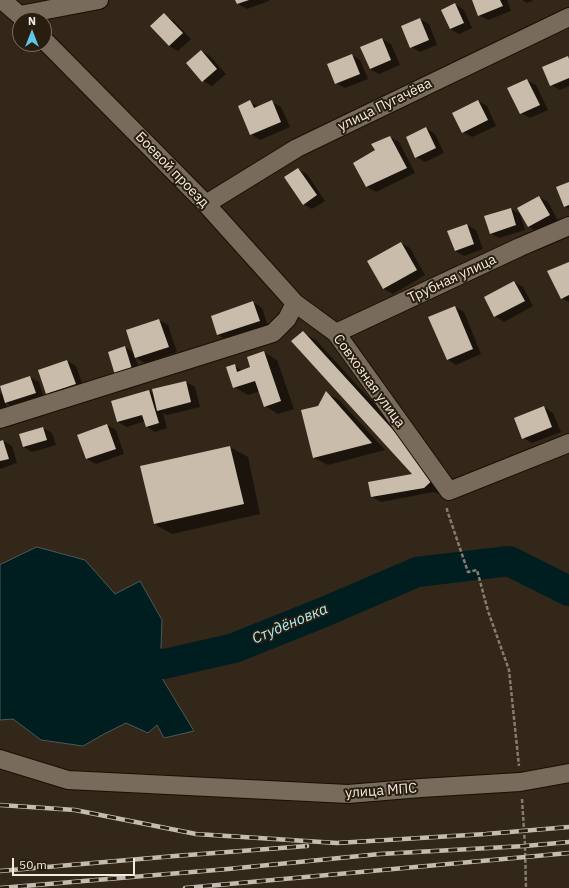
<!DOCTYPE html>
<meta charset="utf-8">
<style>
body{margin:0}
#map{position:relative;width:569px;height:888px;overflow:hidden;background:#322718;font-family:"IBM Plex Sans",sans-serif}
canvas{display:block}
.north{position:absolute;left:12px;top:12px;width:40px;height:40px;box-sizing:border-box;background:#281d0f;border:1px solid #796f63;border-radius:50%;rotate:0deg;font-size:11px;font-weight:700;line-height:16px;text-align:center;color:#f3ebe2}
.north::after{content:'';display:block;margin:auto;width:14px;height:18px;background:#5ac8e6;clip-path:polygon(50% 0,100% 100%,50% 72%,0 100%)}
.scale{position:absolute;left:12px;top:858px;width:123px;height:18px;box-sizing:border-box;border:2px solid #f3ebe2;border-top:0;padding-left:5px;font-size:12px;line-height:14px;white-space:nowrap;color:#f3ebe2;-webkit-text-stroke:3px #281d0f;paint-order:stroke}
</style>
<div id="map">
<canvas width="569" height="888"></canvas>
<div class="north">N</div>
<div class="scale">50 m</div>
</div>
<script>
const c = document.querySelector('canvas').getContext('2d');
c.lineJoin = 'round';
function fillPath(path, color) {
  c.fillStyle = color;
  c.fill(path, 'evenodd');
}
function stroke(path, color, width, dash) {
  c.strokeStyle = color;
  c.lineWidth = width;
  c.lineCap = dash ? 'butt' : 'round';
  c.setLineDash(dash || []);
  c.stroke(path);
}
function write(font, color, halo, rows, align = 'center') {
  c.font = font + ' "IBM Plex Sans",sans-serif';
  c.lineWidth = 4;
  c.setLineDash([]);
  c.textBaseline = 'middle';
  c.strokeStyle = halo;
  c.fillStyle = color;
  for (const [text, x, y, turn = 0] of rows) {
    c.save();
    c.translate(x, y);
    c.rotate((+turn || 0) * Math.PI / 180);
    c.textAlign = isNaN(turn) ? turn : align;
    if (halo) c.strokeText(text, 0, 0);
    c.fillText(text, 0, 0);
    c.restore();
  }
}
const water = new Path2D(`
 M37,547L85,560L115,594L140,581L162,620L160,675L194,731L164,738L157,725L148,733L126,723L106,733L83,746L41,740L13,719L0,720V565Z`);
const shadow = new Path2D(`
 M236,0H269V1L247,9L238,4Z
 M473,0H507L511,11L488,20L479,15Z
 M522,0H534L527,3Z
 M455,4L464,10L472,28L459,34L450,29Z
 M164,15L173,20L191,39L178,51L169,46Z
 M420,19L429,24L437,45L420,52L411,47Z
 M382,39L391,44L400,65L379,74L370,69Z
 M201,51L210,56L226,74L212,86L203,81L187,63Z
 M352,55L360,60L368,79L345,88L336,83Z
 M568,58H569V86L560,90L551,85Z
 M527,80L536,85L548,110L530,118L521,113Z
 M478,101L487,106L496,126L472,137L463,132Z
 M250,102L259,107L272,102L281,107L290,127L260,140L251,134L239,106Z
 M426,128L435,134L444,153L425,162L416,157Z
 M390,137L399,142L415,173L376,192L367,187L354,163L376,151Z
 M298,169L307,174L325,201L312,209L303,204Z
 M569,183V209L565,206Z
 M539,197L548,202L558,221L538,232L529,227L519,209Z
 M511,209L520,214L525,230L499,238L490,233Z
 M467,225L476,230L483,249L464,256L455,251Z
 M401,243L410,248L425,275L393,294L384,289Z
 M569,263V302L562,298Z
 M514,282L523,287L533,306L504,322L495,316L485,298Z
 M253,302L262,308L268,326L227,340L218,335L212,317Z
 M455,307L464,312L481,354L456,365L447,359Z
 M159,320L168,325L177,352L145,363L135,357L141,374L125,379V347L134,353L127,330Z
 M303,333L316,340L448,485L438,494L434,492L381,502L372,497L414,474Z
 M264,352L277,360L294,409L278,414L265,406L260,391L248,395L234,387V366L243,371L252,368Z
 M67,361L76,366L84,389L56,398L47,393Z
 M30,377L39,382L44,398L15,408L5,402L8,411L0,413V393L4,395Z
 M186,382L195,387L200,407L167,415L163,413L167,428L155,432L146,426L145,421L127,427L118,422L149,391L154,394Z
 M326,393L339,400L385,450L328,465L314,458L319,407Z
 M544,407L553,413L561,432L532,443L523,438Z
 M107,425L116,430L124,454L96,464L87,459Z
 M43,428L52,433L56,445L32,452L24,447Z
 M3,441L12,446L17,463L0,469V442Z
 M230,447L248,457L260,514L172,534L154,524L142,466Z`);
const river = new Path2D(`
 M120,660L164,664L234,648L324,612L417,572L509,561L569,591`);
const building = new Path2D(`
 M235,0H249L237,4Z
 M472,0H500L503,6L478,16Z
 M455,3L464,23L450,29L441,10Z
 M164,13L183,33L169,46L150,26Z
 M420,18L429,40L410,48L401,26Z
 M382,38L391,60L370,69L360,47Z
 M201,50L217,69L202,82L186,63Z
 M352,54L360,74L335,84L327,64Z
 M568,56L569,59V78L550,86L542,67Z
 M527,79L540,105L520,114L507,88Z
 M250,100L254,108L272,100L281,122L250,135L238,106Z
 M478,100L488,120L462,133L452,113Z
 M426,127L436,148L415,158L406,137Z
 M390,136L407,168L366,187L353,163L375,150L371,144Z
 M298,168L317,195L303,205L284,177Z
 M569,182V205L564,207L556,187Z
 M539,196L550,215L528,227L517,208Z
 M511,208L516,225L490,234L484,216Z
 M467,224L474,244L455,251L447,231Z
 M401,242L417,270L383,289L367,261Z
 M569,262V295L561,299L547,271Z
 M514,281L525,301L494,317L484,297Z
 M253,301L260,321L217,335L211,316Z
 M455,306L473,349L447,360L428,317Z
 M159,319L169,347L135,358L126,330Z
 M303,331L436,477L424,488L371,497L368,482L412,474L291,341Z
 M125,346L132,369L115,375L108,352Z
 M264,351L281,401L264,407L255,381L233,388L226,367L235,364L237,372L250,367L247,357Z
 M67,360L76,384L46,394L38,370Z
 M30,376L36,393L5,403L0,386Z
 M186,381L191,402L157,411L152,389Z
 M149,390L159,423L146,427L142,415L117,422L111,401Z
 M326,391L372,443L313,458L301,410L318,406Z
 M544,406L552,427L522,439L514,418Z
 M107,424L116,449L86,459L77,435Z
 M43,427L47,440L23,447L19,434Z
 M3,440L9,459L0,461V441Z
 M230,446L244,504L154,524L140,466Z`);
const path = new Path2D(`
 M447,508V510L468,572L477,570L488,611L509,670L519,766
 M522,799L525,846L526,888`);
const minor = new Path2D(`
 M2,0L25,20
 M20,15L99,0
 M44,40L206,204L295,303L336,333L449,491L569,443
 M206,204L297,148L569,17
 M336,333L520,247L569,226
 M0,419L273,333L287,319L295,303
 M0,759L68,780L348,794L421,788L520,782L569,773`);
const rail = new Path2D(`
 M0,805L75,810L196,834L337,843L486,834L569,827
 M0,871L175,856L307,846
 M0,888L228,869L380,854L525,846L569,842
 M185,888L569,853`);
const streetNames = [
 ["улица Пугачёва",385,105,-26],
 ["Боевой проезд",172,170,46],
 ["Трубная улица",452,279,-25],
 ["Совхозная улица",369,381,54],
 ["улица МПС",381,791,-4]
];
const waterNames = [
 ["Студёновка",290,624,-23]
];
fillPath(water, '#001d20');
stroke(water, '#495b5a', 1);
fillPath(shadow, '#0007');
stroke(river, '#001d20', 30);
fillPath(building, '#cabcaa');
stroke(minor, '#1a0f03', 20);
stroke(path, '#867c70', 2.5, [4, 2]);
stroke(minor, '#796b5b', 18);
stroke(rail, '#c4bbb1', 4.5);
stroke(rail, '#281d0f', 3, [9]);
write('14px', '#f3ebe2', '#281d0f', streetNames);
write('italic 15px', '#a8f3fa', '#281d0f', waterNames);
</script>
